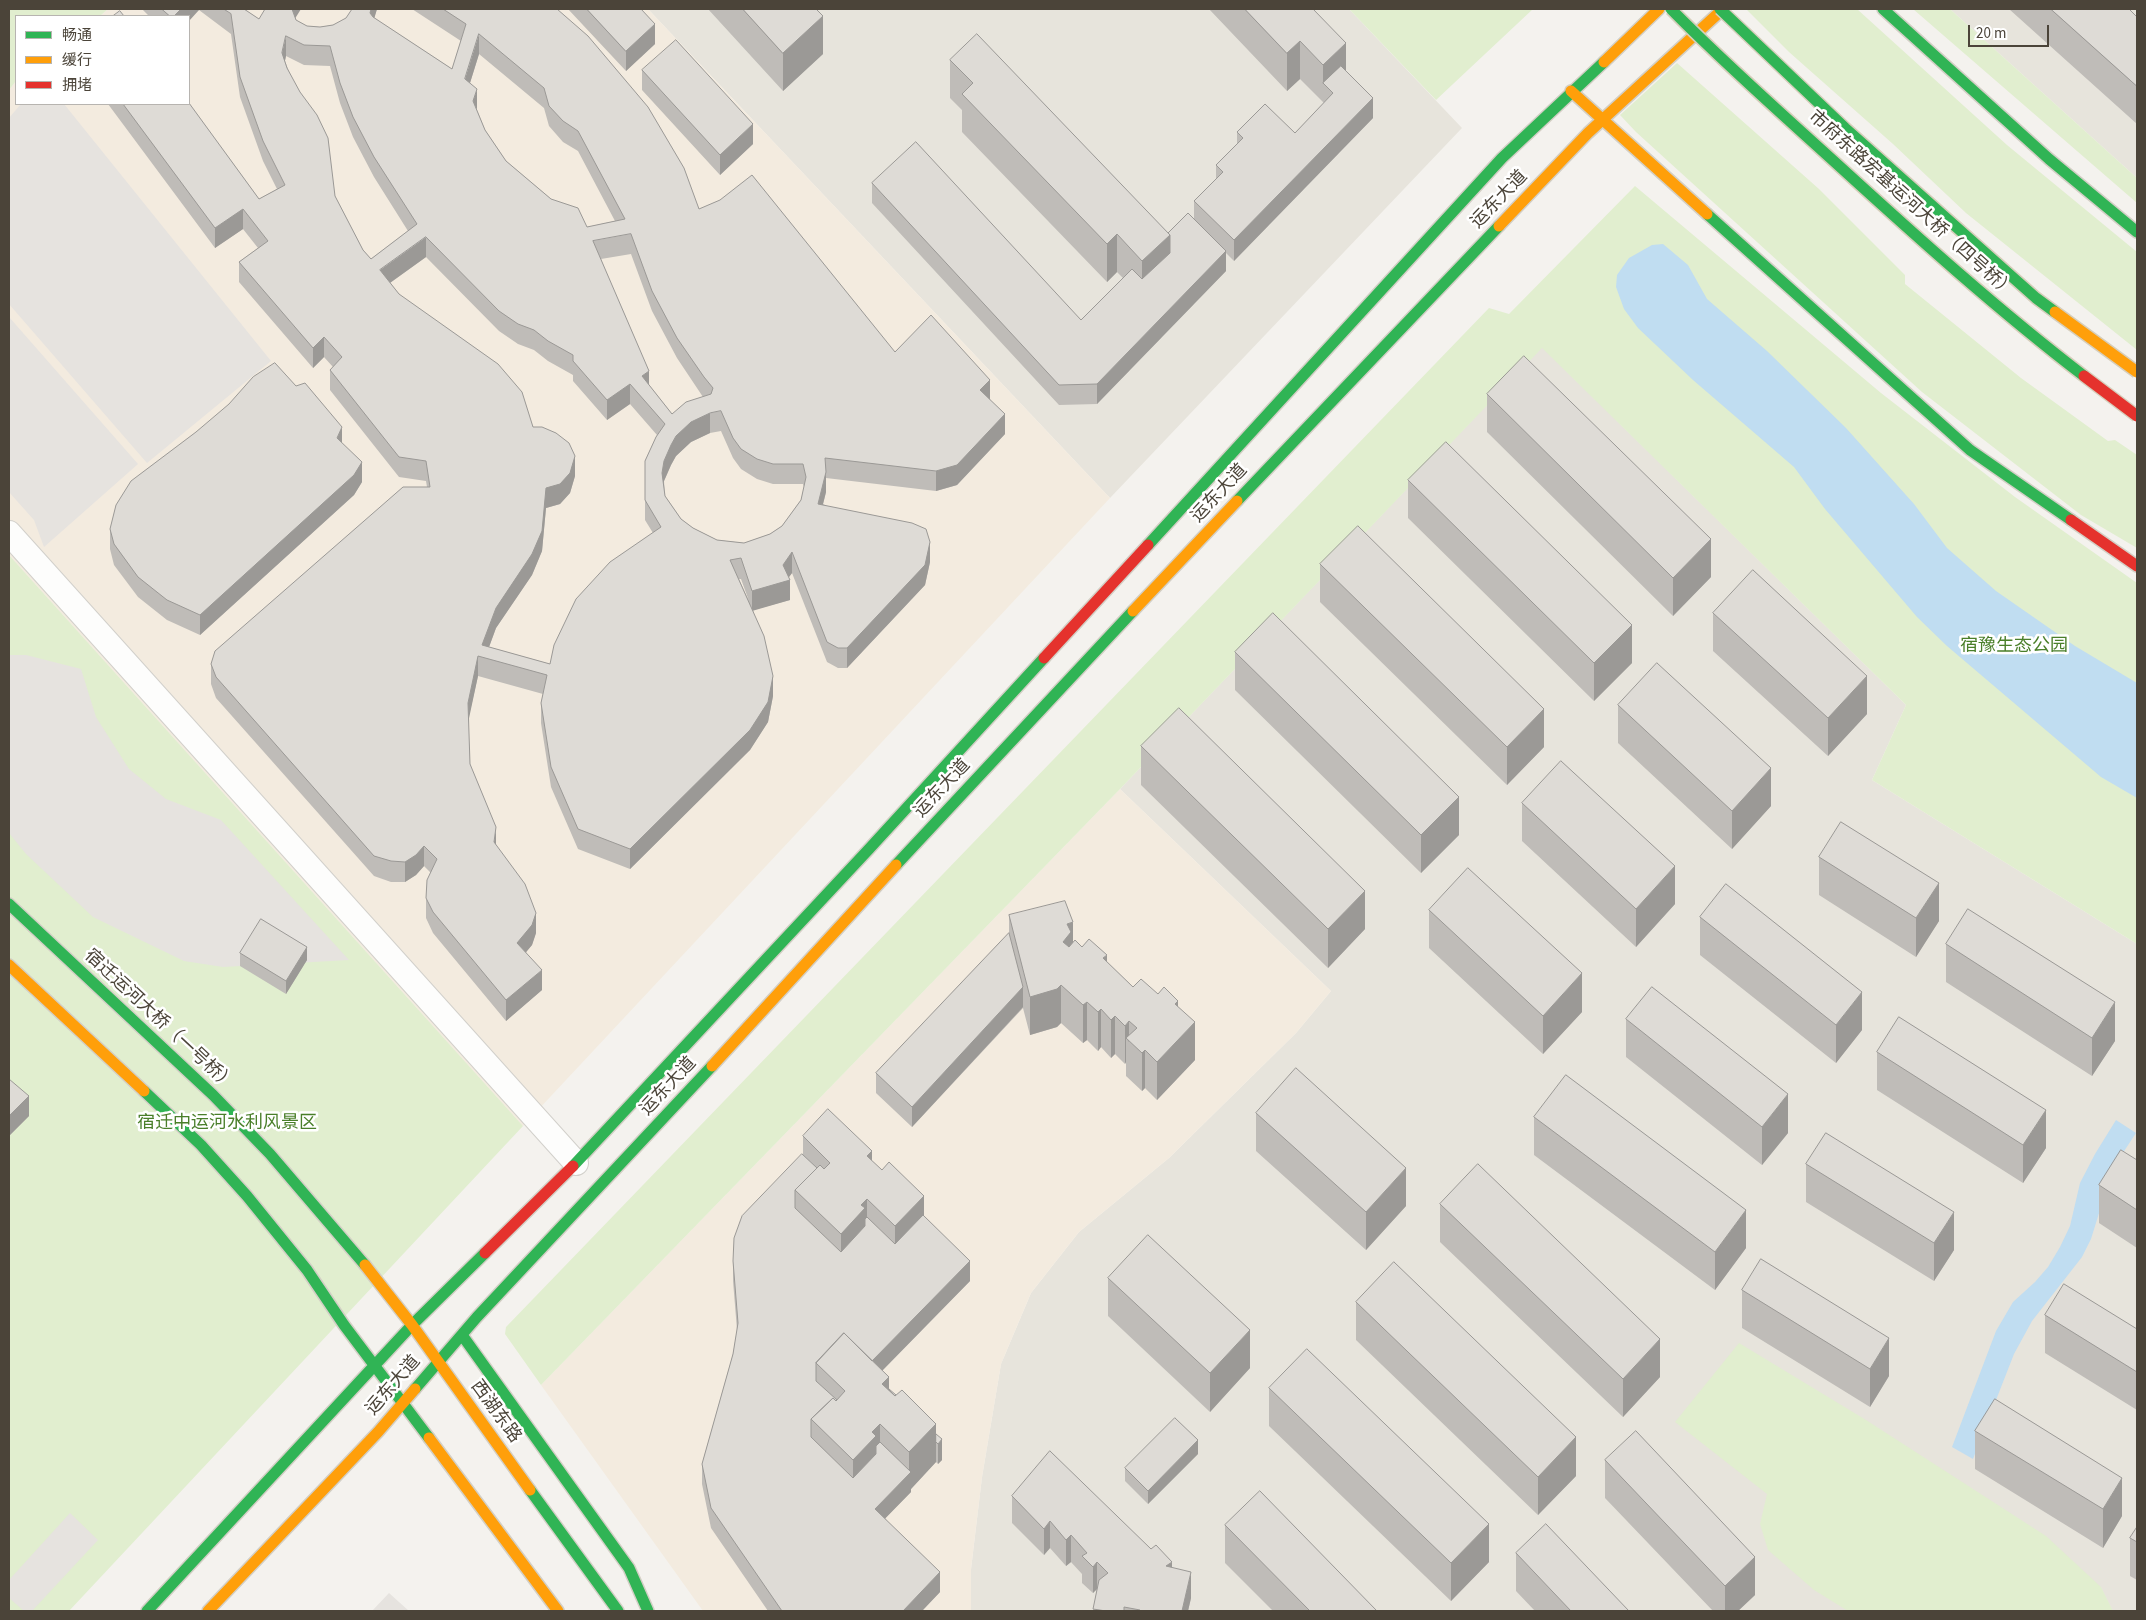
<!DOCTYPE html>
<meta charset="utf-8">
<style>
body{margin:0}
#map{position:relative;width:2146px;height:1620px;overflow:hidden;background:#f4f2ee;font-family:"Source Sans 3","Noto Sans SC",sans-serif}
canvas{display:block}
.frame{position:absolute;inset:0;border:10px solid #4b4439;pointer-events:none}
.legend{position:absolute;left:15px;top:15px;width:175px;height:90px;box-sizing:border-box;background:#fff;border:1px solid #b7b4b0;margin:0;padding:6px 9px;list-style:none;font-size:15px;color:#4b4439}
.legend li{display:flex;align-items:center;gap:10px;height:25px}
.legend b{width:25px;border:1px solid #b7b4b0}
.scale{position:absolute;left:1968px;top:25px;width:81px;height:22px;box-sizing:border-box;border:2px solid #4b4439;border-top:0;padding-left:6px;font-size:15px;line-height:18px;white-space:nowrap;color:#4b4439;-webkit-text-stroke:4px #fff;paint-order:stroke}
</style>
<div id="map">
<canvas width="2146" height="1620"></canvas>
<div class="frame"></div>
<ul class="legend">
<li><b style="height:6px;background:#30b455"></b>畅通</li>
<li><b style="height:6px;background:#ff9f0a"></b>缓行</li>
<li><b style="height:6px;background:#e5322d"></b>拥堵</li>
</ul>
<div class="scale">20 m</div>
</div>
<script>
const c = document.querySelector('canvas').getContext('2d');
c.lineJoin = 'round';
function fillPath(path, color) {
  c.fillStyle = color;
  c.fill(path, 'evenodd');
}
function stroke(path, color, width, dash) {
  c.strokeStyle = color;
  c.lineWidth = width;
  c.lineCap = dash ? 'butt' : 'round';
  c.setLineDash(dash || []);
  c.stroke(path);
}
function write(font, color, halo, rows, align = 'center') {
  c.font = font + ' "Source Sans 3","Noto Sans SC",sans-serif';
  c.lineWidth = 5;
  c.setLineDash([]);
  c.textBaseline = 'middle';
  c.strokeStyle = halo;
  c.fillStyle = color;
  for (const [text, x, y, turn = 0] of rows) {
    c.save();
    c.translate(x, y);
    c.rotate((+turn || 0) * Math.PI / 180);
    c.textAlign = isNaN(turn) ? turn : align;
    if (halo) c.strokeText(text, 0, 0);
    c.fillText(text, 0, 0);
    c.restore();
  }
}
const residential = new Path2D(`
 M648,9H1349L1462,128L1110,498Z
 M1950,9H2137V178Z
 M1542,347L1906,705L1872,780L2137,944V1611H971V1569L982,1477L1001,1364L1031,1293L1079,1232L1169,1158L1296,1033L1331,991L1120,789Z`);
const commercial = new Path2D(`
 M108,9H648L1110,498L523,1126L9,555V90L16,81V104H189V16H100Z
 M1120,789L1331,991L1296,1033L1169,1158L1079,1232L1031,1293L1001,1364L982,1477L971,1569V1611H703L541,1385Z`);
const green = new Path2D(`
 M9,9H108L100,16H16V81L9,90Z
 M1349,9H1533L1436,100Z
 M1746,9H1857L2007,145L2137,252V350L1966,213L1893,144L1789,52Z
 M1913,9H1950L2137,178V203Z
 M1677,63L1819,189L1905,275V284L2021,378L2108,441L2115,440L2137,455V548L2081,515L1922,392L1636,132L1620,115Z
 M1635,186L1881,393L2015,497L2137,583V944L1872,780L1906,705L1542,348L1120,789L541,1385L505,1334L506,1327L1489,308L1509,314Z
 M9,555L523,1126L69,1611H9Z
 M1739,1343L1866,1420L2046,1536L2101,1587L2113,1611H1848L1814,1590L1768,1550L1760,1524L1767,1494L1675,1422Z`);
const parking = new Path2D(`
 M21,104H64L271,361L147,463L9,304V118Z
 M9,317L138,464L44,547L34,520L9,492Z
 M9,655H26L81,669L96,717L129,769L166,799L221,820L349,960L223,967L184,961L93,917L26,854L9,833Z
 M70,1513L98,1540L32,1611H24L9,1598V1580Z
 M389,1593L409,1611H372Z`);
const water = new Path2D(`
 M1663,244L1688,265L1707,299L1767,351L1846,428L1914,504L1947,548L1996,591L2075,646L2137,683V798L2101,777L1947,646L1917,617L1825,509L1794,467L1693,380L1638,328L1624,309L1616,287L1617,275L1629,258L1652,245Z
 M2116,1120L2136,1133L2113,1168L2091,1239L2082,1257L2032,1321L2014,1354L1973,1459L1952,1447L1996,1331L2013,1302L2035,1282L2048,1267L2060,1247L2070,1226L2080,1183L2095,1154Z`);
const street = new Path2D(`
 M9,533L576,1163`);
const fast = new Path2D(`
 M1883,9L2049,159L2137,232
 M1707,214L1970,450L2071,520
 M1237,501L1499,226
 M1148,545L1502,158L1604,62
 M896,865L1133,611
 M9,904L213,1095L270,1154L365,1265
 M144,1091L201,1145L247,1196L307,1270L344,1325L429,1438
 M573,1166L869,849L1044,658
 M462,1335L629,1568L648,1611
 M415,1389L477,1317L712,1066
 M530,1490L618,1611
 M147,1611L412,1325L485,1253`);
const slow = new Path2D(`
 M1604,62L1659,9
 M1571,91L1707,214
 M1499,226L1588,133L1723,9
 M1133,611L1237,501
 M9,965L144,1091
 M712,1066L896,865
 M365,1265L412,1325L530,1490
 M429,1438L558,1611
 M208,1611L378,1432L415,1389`);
const jam = new Path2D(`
 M2071,520L2137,566
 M1044,658L1148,545
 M485,1253L573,1166`);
const fastBridge = new Path2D(`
 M1671,9C1724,63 1781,113 1837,164C1917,237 1998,310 2084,376
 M1720,9L1845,128L2036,298L2055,312`);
const slowBridge = new Path2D(`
 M2055,312L2137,372`);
const jamBridge = new Path2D(`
 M2084,376L2137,416`);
const wall = new Path2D(`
 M142,9H244L259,19L295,18L296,20L307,26L320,27L333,25L377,9L374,18L452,69L461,41L412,9H557L699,209L895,352L990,399L1005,434L957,485L936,491L826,478V492L823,504L930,562L925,585L847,668H838L827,662L792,573L789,577L790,600L753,610L773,696L768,722L750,750L630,869L578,849L551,787L541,723V703L543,694L478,676L468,720L470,764L496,845L536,933L532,945L526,952L542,990L506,1021L433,933L426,918V898L431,873L424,866L416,875L405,882H391L374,876L216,698L211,684V664L427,487L426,481L399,477L330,390V370L333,367L324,357L313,368L239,282V262L258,248L243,229L215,248L108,104H189L259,199L277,189L263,161L240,97L231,34L199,10L189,16H149ZM479,54L544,108L549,126L563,142L578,151L615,221L587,227L551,199L506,161L485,130L477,110L470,83ZM286,56L304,65L330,66L340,103L353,137L374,177L408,231L371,259L363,250L335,196L285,61ZM631,254L652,311L677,358L703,397L672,414L649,385L601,259ZM426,257L499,331L518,344L534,350L548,361L573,375V381L607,420L630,404L657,435L645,461V520L653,533L550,664L489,647L496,628L532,575L542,551L546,508L560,504L570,493L575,476L533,427L399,294L390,283ZM721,431L733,458L741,469L757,479L773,484H803L804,487L801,500L782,526L770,534L744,543L717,540L693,528L681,519L665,496L664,481L671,465L676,456L691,442L710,433ZM739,579H741L749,601Z
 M568,9H641L655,44L626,71Z
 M708,9H816L823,54L783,91Z
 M1209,9H1313L1346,71L1373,118L1234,261L1226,253V271L1097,404L1059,405L872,203V183L1081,320L1123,278L1117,272L1107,282L962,132V110L950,98V60L1168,233L1194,219V201L1216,179V165L1237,145V132L1295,133L1324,103L1300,79L1287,91Z
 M2009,9H2129L2137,17V124Z
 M642,70L753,144L720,175L642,90Z
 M1487,394L1711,577L1673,616L1487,432Z
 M342,443L362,482L354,495L200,635L167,620L138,597L114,565L110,549V529Z
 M1408,480L1632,663L1594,701L1408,518Z
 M1320,564L1544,747L1507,785L1320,602Z
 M1713,613L1867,714L1828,756L1713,651Z
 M1235,652L1459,835L1421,873L1235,690Z
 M1618,705L1771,806L1732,849L1618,743Z
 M1141,746L1365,929L1328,968L1141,785Z
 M1522,803L1675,904L1636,947L1522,841Z
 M1819,857L1939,921L1916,957L1819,895Z
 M1429,910L1582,1012L1543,1054L1429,948Z
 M1009,915L1082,947L1107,962L1133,987L1158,994L1178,1008L1195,1060L1157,1100L1145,1088L1142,1091L1126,1076V1062L1125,1064L1115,1054L1111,1058L1101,1047L1098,1051L1087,1040L1083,1043L1061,1023L1057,1027L1030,1035L1023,1008L912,1127L876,1093V1073L1009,933Z
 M1700,917L1862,1030L1836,1063L1700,955Z
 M1946,944L2115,1041L2092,1076L1946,982Z
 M240,953L307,960L286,994L240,966Z
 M1626,1019L1788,1133L1762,1165L1626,1057Z
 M1877,1052L2046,1148L2023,1183L1877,1090Z
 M9,1079L29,1116L9,1136Z
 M1256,1113L1406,1206L1366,1250L1256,1151Z
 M1534,1117L1746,1248L1715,1290L1534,1155Z
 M803,1136L872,1161L924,1217L970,1281L882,1371L889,1389L936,1434L942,1460L938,1464L936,1462L911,1489V1492L885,1518L940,1592L922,1611H768L711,1528L702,1484V1464L733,1354L737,1330L733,1281V1261L803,1154Z
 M2137,1160V1248L2099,1223V1185Z
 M1806,1164L1954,1250L1934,1281L1806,1202Z
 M1440,1204L1660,1377L1623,1417L1440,1242Z
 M1108,1278L1250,1368L1210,1412L1108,1316Z
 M1742,1290L1889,1376L1870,1407L1742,1328Z
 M1356,1302L1576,1476L1538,1515L1356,1340Z
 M2045,1315L2137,1329V1410L2045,1353Z
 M1269,1388L1489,1562L1451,1601L1269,1426Z
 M1975,1431L2122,1516L2103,1548L1975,1469Z
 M1198,1454L1148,1504L1125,1481V1468Z
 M1605,1460L1755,1595L1738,1611H1713L1605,1498Z
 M1012,1496L1151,1549L1172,1567L1191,1598L1188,1611H1093L1097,1589L1093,1593L1082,1583V1574L1071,1562L1066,1566L1050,1548L1044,1555L1012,1523Z
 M1225,1525L1377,1611H1273L1225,1563Z
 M2137,1527V1580L2130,1576V1538Z
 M1516,1553L1629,1611H1535L1516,1591Z`);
const shadedWall = new Path2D(`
 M181,9H199V10L189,21V16H174Z
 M291,9H301L291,25Z
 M371,9H377L370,33V13Z
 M823,16V54L783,91V53Z
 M655,24V44L626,71V51Z
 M479,34V54L465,99V79Z
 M286,36V56L282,73V53Z
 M1300,41V79L1287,91V53Z
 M1346,43V81L1323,83V65Z
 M477,89V110L473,101Z
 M1373,98V118L1234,261V240Z
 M753,124V144L720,175V155Z
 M243,209V229L215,248V228Z
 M1117,234V272L1107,282V244Z
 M1170,235V273L1142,299V261Z
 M426,237V257L380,290V270Z
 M1226,251V271L1097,404V384Z
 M324,337V357L313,368V348Z
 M649,371V392L642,376Z
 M990,380V400L980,390Z
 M630,384V404L607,420V400Z
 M710,413V433L691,442L676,456L671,465L664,481L662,493V473L664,461L671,445L676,436L691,422Z
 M1005,414V434L957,485L936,491V471Z
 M342,427V447L337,438Z
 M575,456V476L570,493L560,504L546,508L542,551L532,575L496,628L485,658L482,645L496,608L546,488Z
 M362,462V482L354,495L200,635V615Z
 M826,472V492L818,524V504Z
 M1711,539V577L1673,616V578Z
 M930,542V562L925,585L847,668V648Z
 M792,552V573L786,581L790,580V600L752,611V591L783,565Z
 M1632,625V663L1594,701V663Z
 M478,656V676L468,723V703Z
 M773,676V696L768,722L750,750L630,869V849Z
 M1867,676V714L1828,756V718Z
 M1544,709V747L1507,785V747Z
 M1771,768V806L1732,849V811Z
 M1459,797V835L1421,873V835Z
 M496,827V847L494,842Z
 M424,846V866L416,875L405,882V862Z
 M1675,866V904L1636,947V909Z
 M1939,883V921L1916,957V918Z
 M1365,891V929L1328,968V929Z
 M536,913V933L532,945L517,963V943Z
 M1073,922V960L1063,942L1067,924Z
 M307,947V960L286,994V981Z
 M1107,955V993L1103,958Z
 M542,970V990L506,1021V1000Z
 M1582,973V1012L1543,1054V1016Z
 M1061,985V1023L1057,1027L1030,1035V997Z
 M1023,987V1007L912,1127V1107Z
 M1862,992V1030L1836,1063V1025Z
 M1178,1001V1039L1175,1004Z
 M1087,1002V1040L1083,1043V1005Z
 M2115,1002V1041L2092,1076V1038Z
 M1101,1009V1047L1098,1051V1012Z
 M1115,1016V1054L1111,1058V1020Z
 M1129,1021V1042L1126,1038V1062L1125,1064V1026Z
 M1195,1022V1060L1157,1100V1062Z
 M1145,1050V1088L1142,1091V1053Z
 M1788,1094V1133L1762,1165V1127Z
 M29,1096V1116L9,1136V1116Z
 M2046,1110V1148L2023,1183V1145Z
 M872,1151V1179L867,1156Z
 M1406,1168V1206L1366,1250V1212Z
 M924,1196V1234L895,1264V1226Z
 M867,1199V1237L841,1272V1234L861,1205Z
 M1746,1210V1248L1715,1290V1252Z
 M1954,1212V1250L1934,1281V1243Z
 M970,1261V1281L873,1380L866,1367Z
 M1250,1330V1368L1210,1412V1373Z
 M1889,1338V1376L1870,1407V1369Z
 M1660,1339V1377L1623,1417V1379Z
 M889,1377V1408L882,1384Z
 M880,1424V1462L853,1498V1460L872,1432Z
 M936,1424V1462L911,1489V1492L875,1529V1509L909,1474V1452Z
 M1576,1437V1476L1538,1515V1477Z
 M942,1439V1460L938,1464V1444Z
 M1198,1440V1454L1148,1504V1491Z
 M2122,1478V1516L2103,1548V1509Z
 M1050,1521V1548L1044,1555V1529Z
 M1489,1524V1562L1451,1601V1563Z
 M1071,1535V1562L1066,1566V1540Z
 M1755,1557V1595L1738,1611H1725V1586Z
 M1097,1562V1589L1093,1593V1567Z
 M1172,1562V1588L1166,1566Z
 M940,1572V1592L922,1611H903Z
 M1191,1572V1598L1188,1611H1182Z`);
const building = new Path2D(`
 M162,9H181L174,16H170Z
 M224,9H244L259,19L265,9H292L296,20L307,26L320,27L333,25L346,18L352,9H371L370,13L373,17L452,69L466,24L443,9H557L588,36L648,107L684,168L699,209L720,200L752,175L895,352L931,315L990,380L980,390L1005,414L957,465L936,471L825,458L826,472L818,504L912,523L926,529L930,542L925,565L847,648H838L827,642L792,552L783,565L790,580L752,591L741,558L730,560L764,636L773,676L768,702L750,730L630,849L578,829L551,767L541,703L547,675L478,656L468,703L470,764L496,827L494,842L525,884L536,913L532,925L517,943L542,970L506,1000L433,912L426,898L427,880L437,859L424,846L416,855L405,862L391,861L374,856L216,677L211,664L215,651L403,487H430L426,461L399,457L330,370L342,357L324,337L313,348L239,262L268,241L243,209L215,228L123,104L189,103L259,199L285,185L263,141L240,77L231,14ZM479,34L544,88L549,106L563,121L578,131L625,219L587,227L578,208L551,199L506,161L485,130L473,101L477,89L465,79ZM286,36L304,45L330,46L340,83L353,117L374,157L417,224L371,259L363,250L335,196L328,138L317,115L300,92L287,68L282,53ZM631,234L652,291L677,338L704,377L713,388L711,394L686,402L672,414L642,376L649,371L593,241ZM426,237L499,311L518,324L534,330L548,341L573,355V361L607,400L630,384L665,424L656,437L645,461V500L661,527L610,562L576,599L554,645L550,664L482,645L496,608L532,554L542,531L546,488L560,484L570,473L575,456L569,443L556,433L542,427H533L522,392L498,364L399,294L380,270ZM721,411L733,438L741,449L757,459L773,464H803L806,477L801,500L782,526L770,534L744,543L717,540L693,528L681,519L665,496L662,473L664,461L671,445L676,436L691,422L710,413Z
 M587,9H641L655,24L626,51Z
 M743,9H816L823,16L783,53Z
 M1245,9H1313L1346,43L1323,65L1300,41L1287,53Z
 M2051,9H2129L2137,17V86Z
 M120,11L124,16H113Z
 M977,34L1170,235L1142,261L1117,234L1107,244L962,94L973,83L950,60Z
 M676,40L753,124L720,155L642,70Z
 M1341,66L1373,98L1234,240L1194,201L1223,172L1216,165L1243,138L1237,132L1265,104L1295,133L1333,93L1323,83Z
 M916,142L1081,320L1132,269L1142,279L1170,253V235L1168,233L1188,213L1226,251L1097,384L1059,385L872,183Z
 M1524,356L1711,539L1673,578L1487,394Z
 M275,363L296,386L305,383L342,427L337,438L362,462L354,475L200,615L167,600L138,577L114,544L110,529L116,505L131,481L196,432L229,404L253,377Z
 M1446,442L1632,625L1594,663L1408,480Z
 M1358,526L1544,709L1507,747L1320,564Z
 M1753,570L1867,676L1828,718L1713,613Z
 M1273,613L1459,797L1421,835L1235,652Z
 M1657,663L1771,768L1732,811L1618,705Z
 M1179,708L1365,891L1328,929L1141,746Z
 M1561,761L1675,866L1636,909L1522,803Z
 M1841,822L1939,883L1916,918L1819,857Z
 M1468,868L1582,973L1543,1016L1429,910Z
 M1726,884L1862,992L1836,1025L1700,917Z
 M1065,901L1073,922L1067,924L1071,932L1063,942L1069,947L1075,940L1082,947L1089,939L1107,955L1103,958L1133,987L1141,979L1158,994L1164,987L1178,1001L1175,1004L1195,1022L1157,1062L1145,1050L1142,1053L1126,1038L1137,1028L1129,1021L1125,1026L1115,1016L1111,1020L1101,1009L1098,1012L1087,1002L1083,1005L1061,985L1057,989L1030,997L1009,915Z
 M1968,909L2115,1002L2092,1038L1946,944Z
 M261,919L307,947L286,981L240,953Z
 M1009,933L1023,987L912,1107L876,1073Z
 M1652,987L1788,1094L1762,1127L1626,1019Z
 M1899,1017L2046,1110L2023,1145L1877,1052Z
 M1296,1068L1406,1168L1366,1212L1256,1113Z
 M1566,1075L1746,1210L1715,1252L1534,1117Z
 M9,1079L29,1096L9,1116Z
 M828,1109L872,1151L867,1156L882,1170L889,1162L924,1196L895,1226L867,1199L861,1205L865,1208L841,1234L795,1190L820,1165L824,1169L830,1163L803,1136Z
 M1826,1133L1954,1212L1934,1243L1806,1164Z
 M2121,1150L2137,1160V1210L2099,1185Z
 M802,1154L817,1168L795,1190V1208L841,1252L865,1226V1219L867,1217L895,1244L923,1215L970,1261L872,1361L844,1333L816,1363V1381L837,1400L836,1401L833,1398L811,1419V1437L853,1478L876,1454V1446L880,1442L911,1472L875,1509L940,1572L903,1611H782L711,1508L702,1464L733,1354L738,1323L733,1261L734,1238L742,1216Z
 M1478,1164L1660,1339L1623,1379L1440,1204Z
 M1148,1235L1250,1330L1210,1373L1108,1278Z
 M1761,1259L1889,1338L1870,1369L1742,1290Z
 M1394,1262L1576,1437L1538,1477L1356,1302Z
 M2064,1284L2137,1329V1372L2045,1315Z
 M844,1333L889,1377L882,1384L895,1396L902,1390L936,1424L909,1452L880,1424L872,1432L876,1436L853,1460L811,1419L833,1398L836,1401L845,1391L816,1363Z
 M1307,1349L1489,1524L1451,1563L1269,1388Z
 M889,1389L896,1395L895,1396L889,1390Z
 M1995,1399L2122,1478L2103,1509L1975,1431Z
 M1175,1418L1198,1440L1148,1491L1125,1468Z
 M1636,1431L1755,1557L1725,1586L1605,1460Z
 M936,1434L942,1439L938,1444L936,1442Z
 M1050,1451L1151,1549L1156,1545L1172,1562L1166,1566L1191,1572L1182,1611H1140V1610L1124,1607V1611H1106L1093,1609L1099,1580L1108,1573L1097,1562L1093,1567L1082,1556L1087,1553L1071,1535L1066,1540L1050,1521L1044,1529L1012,1496Z
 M1260,1491L1377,1611H1310L1225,1525Z
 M1546,1524L1629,1611H1571L1516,1553Z
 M2137,1527V1542L2130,1538Z`);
const streetNames = [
 ["运东大道",1500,200,-46],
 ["市府东路宏基运河大桥（四号桥）",1911,205,42],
 ["运东大道",1220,494,-47],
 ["运东大道",943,789,-47],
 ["宿迁运河大桥（一号桥）",159,1021,43],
 ["运东大道",669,1087,-47],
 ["运东大道",394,1386,-49],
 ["西湖东路",495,1412,54]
];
const parkNames = [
 ["宿豫生态公园",2014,647],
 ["宿迁中运河水利风景区",227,1124]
];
fillPath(residential, '#e7e4dc');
fillPath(commercial, '#f3ebdf');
fillPath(green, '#e1eecf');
fillPath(parking, '#e6e3df');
fillPath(water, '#c0ddf1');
stroke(street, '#d2d0cb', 26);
stroke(fast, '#d3cfc5', 14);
stroke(slow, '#d3cfc5', 14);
stroke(jam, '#d3cfc5', 14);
stroke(street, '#fdfdfc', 24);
stroke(fast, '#30b455', 11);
stroke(slow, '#ff9f0a', 11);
stroke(jam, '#e5322d', 11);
stroke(fastBridge, '#d6cebb', 14, []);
stroke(slowBridge, '#d6cebb', 14, []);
stroke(jamBridge, '#d6cebb', 14, []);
stroke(fastBridge, '#30b455', 11);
stroke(slowBridge, '#ff9f0a', 11);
stroke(jamBridge, '#e5322d', 11);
fillPath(wall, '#bfbcb8');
fillPath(shadedWall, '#9b9996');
fillPath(building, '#dedbd6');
stroke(building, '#9b9996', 1);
write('18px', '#4b4439', '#fff', streetNames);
write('18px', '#4a7f2a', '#fff', parkNames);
</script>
